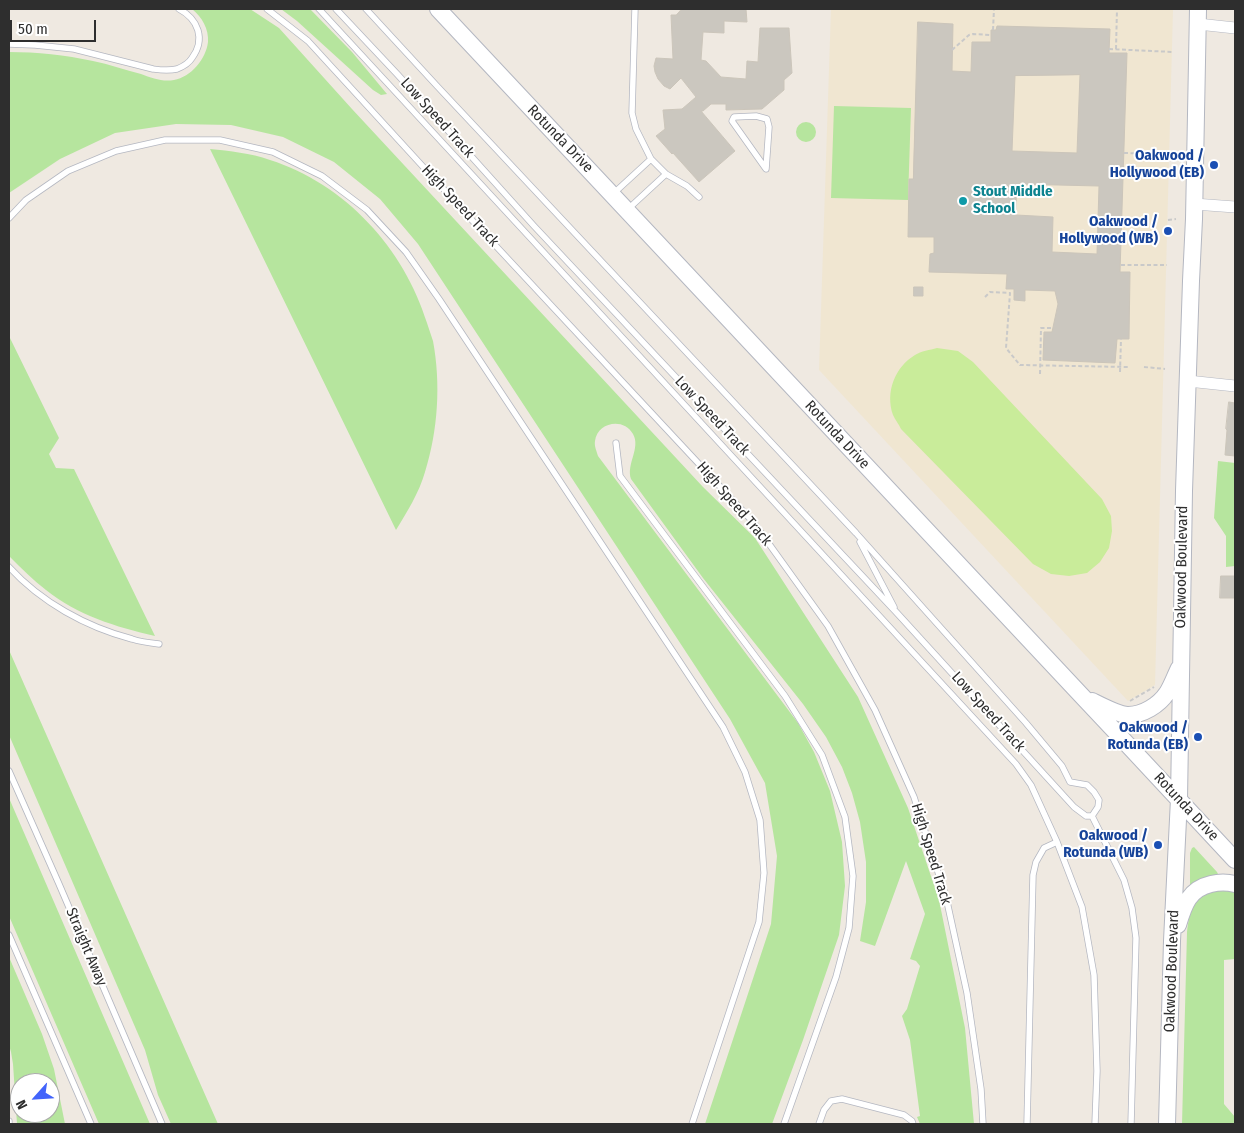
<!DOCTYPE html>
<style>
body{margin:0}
#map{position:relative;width:1244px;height:1133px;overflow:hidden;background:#efe9e1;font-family:"Fira Sans Condensed",sans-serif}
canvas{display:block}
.frame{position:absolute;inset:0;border:10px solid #2e2e2e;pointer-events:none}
.north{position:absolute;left:10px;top:1073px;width:50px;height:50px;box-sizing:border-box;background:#fff;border:1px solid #ababab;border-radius:50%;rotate:244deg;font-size:14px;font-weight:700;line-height:20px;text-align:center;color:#2e2e2e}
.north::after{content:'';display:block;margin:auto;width:18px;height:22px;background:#4264fb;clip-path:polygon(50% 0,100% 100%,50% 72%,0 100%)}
.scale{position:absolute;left:10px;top:20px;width:86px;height:22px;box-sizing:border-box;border:2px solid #2e2e2e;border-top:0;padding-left:6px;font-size:15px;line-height:18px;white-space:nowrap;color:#2e2e2e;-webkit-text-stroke:4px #fff;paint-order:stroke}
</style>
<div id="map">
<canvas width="1244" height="1133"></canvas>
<div class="frame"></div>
<div class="north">N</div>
<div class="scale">50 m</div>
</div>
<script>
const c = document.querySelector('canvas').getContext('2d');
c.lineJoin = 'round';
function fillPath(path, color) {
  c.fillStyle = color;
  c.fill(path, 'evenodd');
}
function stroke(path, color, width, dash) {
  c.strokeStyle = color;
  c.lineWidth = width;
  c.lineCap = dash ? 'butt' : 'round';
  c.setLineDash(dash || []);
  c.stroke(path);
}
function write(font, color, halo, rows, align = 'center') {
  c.font = font + ' "Fira Sans Condensed",sans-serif';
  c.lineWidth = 4;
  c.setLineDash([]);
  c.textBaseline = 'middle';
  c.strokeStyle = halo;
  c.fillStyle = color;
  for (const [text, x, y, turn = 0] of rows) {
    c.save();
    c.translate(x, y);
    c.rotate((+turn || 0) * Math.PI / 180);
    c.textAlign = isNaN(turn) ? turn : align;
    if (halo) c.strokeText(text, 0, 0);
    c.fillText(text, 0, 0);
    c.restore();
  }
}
const education = new Path2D(`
 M831,9H1173L1155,685L1128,701L819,370Z`);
const green = new Path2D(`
 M192,9H250L279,28L352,109L703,487L755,538L858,697L908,808L939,900L965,1028L974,1124H920L917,1117L920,1116L910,1040L902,1016L907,1009L920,966L916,961L910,959L925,914L906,861L875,946L860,941L866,902V862L860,822L852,793L842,767L826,737L803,704L703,578L631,479C626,464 641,448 633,434C624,417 597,422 595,441C594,446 597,452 598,456L798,723L814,752L830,791L842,842L845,886L839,935L803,1040L772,1124H705L771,924L777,856L765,783L730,719L418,244L380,199L334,162L283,137L231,125L176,124L115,133L60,159L9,193V52C37,52 65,55 93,61C109,64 125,70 141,74C152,78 162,82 174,80C191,77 206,59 208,42C209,29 202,17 192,9Z
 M281,9H310L352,52L387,94L381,95L373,90L297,21Z
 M834,106L911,108L908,200L831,198Z
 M796 132a10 10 0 1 1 20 0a10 10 0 1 1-20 0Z
 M210,149C230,151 250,153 270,160C345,184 404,248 427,323C429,329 431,335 433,341C441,384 438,431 425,472C419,493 407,512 396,530Z
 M9,336L59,438L49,454L56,468L74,469L155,636C116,627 77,615 46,590C33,580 21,568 9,556Z
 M1218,461L1235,463V566L1226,567V536L1214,518Z
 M9,650L218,1124H171L158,1095L145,1050L9,735Z
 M9,798L150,1124H99L9,916Z
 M1194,847L1217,872L1218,874L1192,887L1190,885V853L1192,848Z
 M1210,888L1235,892V959L1224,960V1104L1235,1117V1124H1182L1187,932C1190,908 1192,904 1210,888Z
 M9,957L42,1034L54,1069L65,1124H17L13,1064L11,1052L9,1045ZM20,1083H50V1113H20Z`);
const pitch = new Path2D(`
 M937,348L958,351L973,362L1102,499L1111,516L1112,531L1109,548L1100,562L1087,573L1069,576L1051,574L1033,564L901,429C899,424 895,420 893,415C885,392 895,367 915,355C921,351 930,350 937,348Z`);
const building = new Path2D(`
 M682,9H746L747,22L724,21V33L703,32L701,60L706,61L721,77L746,79L747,61L758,62L760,28H789L792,73L784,80V90L762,109L726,110V104H711L703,111H701L735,151L699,182L673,153L672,154L656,136L665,129L663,110L682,109L696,97L681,78L670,89L664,86L658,79L655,72L654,66L656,58L673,59L671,15H676Z
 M918,22L953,24L952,71L971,72L972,42H991V30H996L997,26L1110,29L1109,53H1127L1120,272H1130L1129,339H1117L1115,363L1043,360L1044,332H1052L1058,304L1055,291L1025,290V301L1014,300V289H1006L1007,274L929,272L930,254L934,253V237H908L909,179H913ZM1080,75L1077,153L1012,151L1015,76ZM1017,184L1099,186L1097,254L1052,252L1053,217L1016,215Z
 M914,287H923V296H914Z
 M1229,402L1235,403V456L1225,455L1227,430L1226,429Z
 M1221,576H1235V598H1220Z`);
const path = new Path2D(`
 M993,30L994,9
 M1109,49L1173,52
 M1116,49L1117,9
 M952,50L969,35L973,34L991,35
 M1124,153L1169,154
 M1168,220L1176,219
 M1121,265H1167
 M985,297L990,292L1010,293L1006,348L1020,365L1128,367
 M1144,367L1165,369
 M1120,372L1121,339
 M1040,374L1041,328H1053
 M1130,701L1154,687`);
const lane = new Path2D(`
 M267,9L308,41L481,230L754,523L828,626L875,710L914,797L946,897L967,993L981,1089L983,1124
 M319,9L1016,764L1031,785L1057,842L1082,907L1094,975L1097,1071L1095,1124
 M336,9L398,75L534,226L897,613L1074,807L1086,816H1092
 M366,9L437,86L856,533L1026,723L1062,766L1070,782L1087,785L1094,792L1099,800L1098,807L1092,816L1124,880L1132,908L1136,938L1131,1124
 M635,9L632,113L636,129L651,159L666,174L687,186L699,197
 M9,44L35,45L74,49L153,69C161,70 168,71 177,69C182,67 189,63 192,58C206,39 198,19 179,9
 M756,116L767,119L769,127L766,169L732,121L734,117Z
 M614,193L651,159
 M627,210L666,174
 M9,218L26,200L68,171L116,151L165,140H220L273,152L322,176L367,210L406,252L439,299L723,727L745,772L760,820L764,873L759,922L692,1124
 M616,443L620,476L785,696L822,755L845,817L853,876L849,928L836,977L784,1124
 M860,542L894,607
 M9,567C41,602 86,627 132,639C141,642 150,643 159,644
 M9,771L59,884L162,1124
 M9,935L91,1124
 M9,1121V1124
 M819,1124L824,1110L831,1101L842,1099L904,1115L912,1121L913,1124
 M1027,1124L1033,875L1036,862L1044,848L1057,842`);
const street = new Path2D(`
 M1198,24L1235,28
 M1194,204L1235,207
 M1188,381L1235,386`);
const secondary = new Path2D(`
 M438,9L1081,695L1113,729L1235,860
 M1092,701C1100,705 1119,715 1128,715C1143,715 1159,705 1167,693C1172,685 1175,676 1179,668
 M1178,925C1184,905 1189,889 1211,884C1219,882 1227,882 1235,884
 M1167,1124L1172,941L1179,799L1184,491L1191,281L1194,219L1198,9`);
const markers = [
 [1214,165,5,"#1a4fb4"],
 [963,201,5,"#0f9aa8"],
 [1168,231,5,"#1a4fb4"],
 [1198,737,5,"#1a4fb4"],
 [1158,845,5,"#1a4fb4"]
];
const streetNames = [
 ["Low Speed Track",437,118,48],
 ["Rotunda Drive",560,139,46],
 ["High Speed Track",460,206,47],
 ["Low Speed Track",712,416,47],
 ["Rotunda Drive",837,435,47],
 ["High Speed Track",734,504,49],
 ["Oakwood Boulevard",1182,567,-89],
 ["Low Speed Track",988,712,48],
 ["Rotunda Drive",1186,807,47],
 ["High Speed Track",931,854,73],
 ["Straight Away",86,947,67],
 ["Oakwood Boulevard",1172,971,-88]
];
const transitNames = [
 ["Oakwood /",1204,156],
 ["Hollywood (EB)",1204,173],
 ["Oakwood /",1158,222],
 ["Hollywood (WB)",1158,239],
 ["Oakwood /",1188,728],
 ["Rotunda (EB)",1188,745],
 ["Oakwood /",1148,836],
 ["Rotunda (WB)",1148,853]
];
const cultureNames = [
 ["Stout Middle",973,192],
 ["School",973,209]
];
fillPath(education, '#f0e6d1');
fillPath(green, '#b6e59e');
fillPath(pitch, '#c9ec9a');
fillPath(building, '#cbc7bf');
stroke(building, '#cbc5ba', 1);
stroke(lane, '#b4b7c1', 7);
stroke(street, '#b4b7c1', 12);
stroke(secondary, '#b4b7c1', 18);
stroke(path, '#c9c9c9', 2, [4, 2.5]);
stroke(lane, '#fff', 5.5);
stroke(street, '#fff', 11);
stroke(secondary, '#fff', 16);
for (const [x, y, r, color] of markers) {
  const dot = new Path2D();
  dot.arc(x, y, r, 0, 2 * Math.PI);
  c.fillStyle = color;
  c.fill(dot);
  stroke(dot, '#fff', 2);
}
write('15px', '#2e2e2e', '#fff', streetNames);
write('bold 15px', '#164399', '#fff', transitNames, 'right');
write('bold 15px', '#0d838f', '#fff', cultureNames, 'left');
</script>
